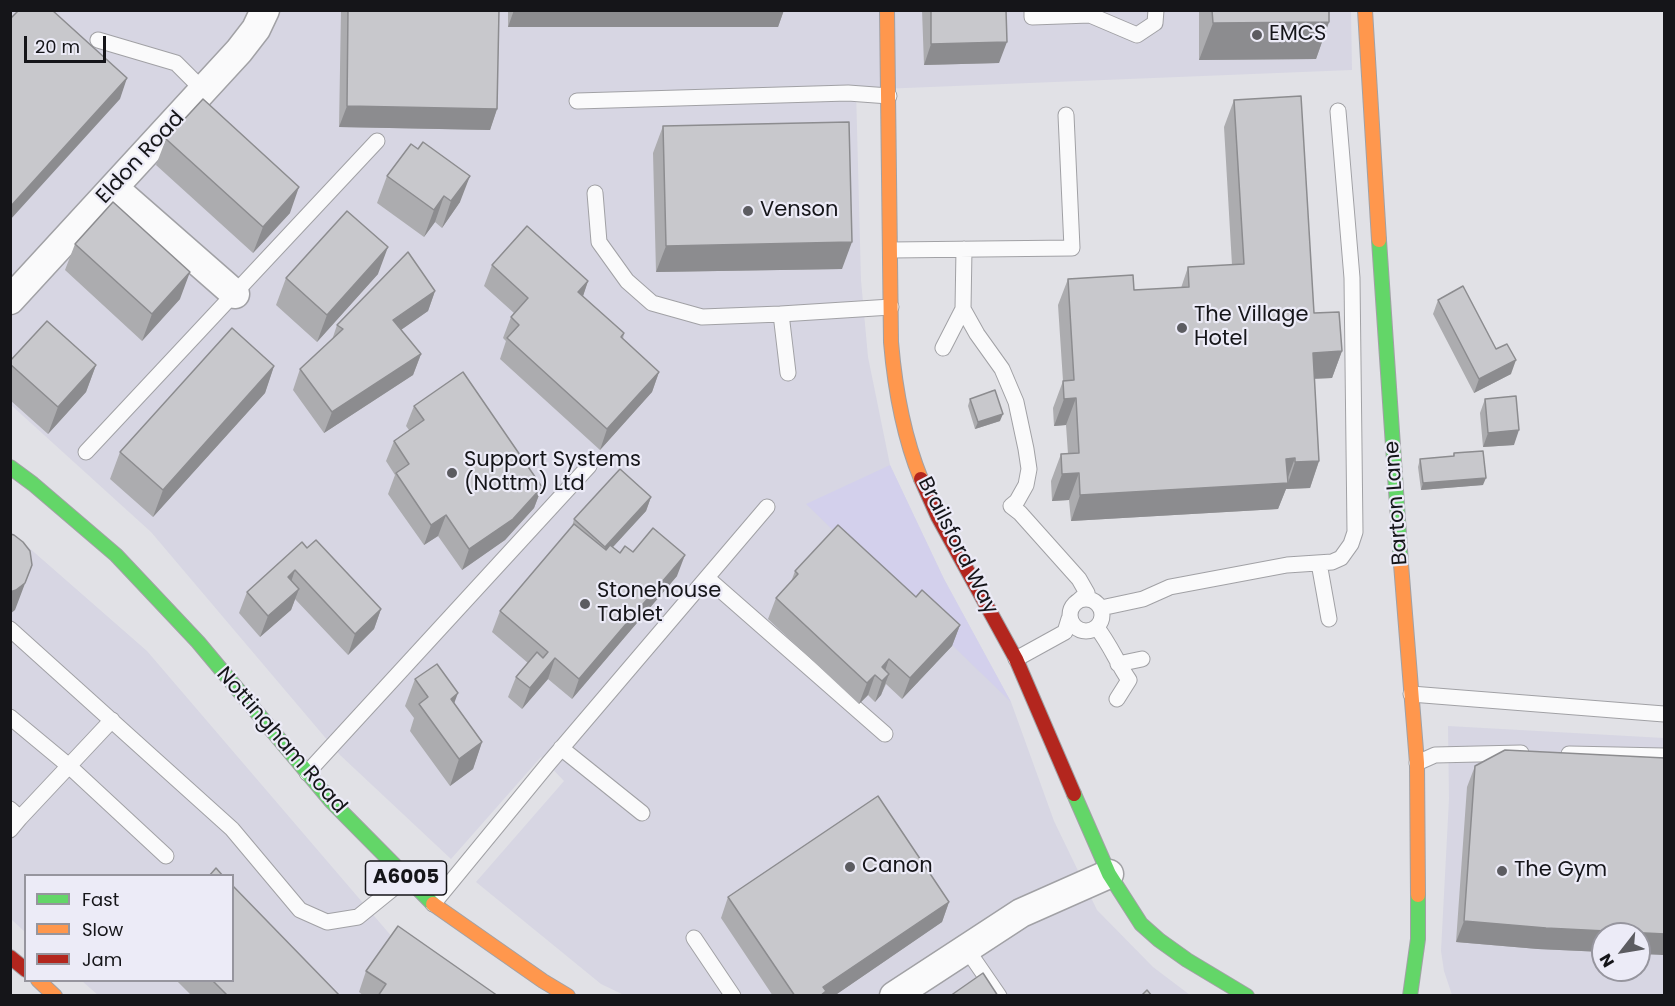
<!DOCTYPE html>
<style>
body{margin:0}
#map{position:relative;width:1675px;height:1006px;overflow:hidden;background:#e1e1e6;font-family:Poppins,sans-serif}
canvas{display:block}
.frame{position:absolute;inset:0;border:12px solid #151519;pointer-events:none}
.legend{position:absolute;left:24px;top:874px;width:210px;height:108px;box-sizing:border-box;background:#ecebf7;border:2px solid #96959e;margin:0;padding:8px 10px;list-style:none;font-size:18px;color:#151519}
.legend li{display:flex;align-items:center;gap:12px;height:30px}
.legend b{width:30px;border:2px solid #96959e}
.north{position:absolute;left:1591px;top:922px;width:60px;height:60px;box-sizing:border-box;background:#ecebf7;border:2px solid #96959e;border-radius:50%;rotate:239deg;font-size:16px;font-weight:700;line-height:24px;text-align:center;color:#151519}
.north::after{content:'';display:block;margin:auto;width:21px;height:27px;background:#5c5c61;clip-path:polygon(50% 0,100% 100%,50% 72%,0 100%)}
.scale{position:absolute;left:24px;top:36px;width:82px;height:27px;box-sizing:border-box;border:3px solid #151519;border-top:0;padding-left:8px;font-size:18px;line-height:21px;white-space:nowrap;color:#151519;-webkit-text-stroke:4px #ecebf7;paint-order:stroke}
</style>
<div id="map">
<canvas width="1675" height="1006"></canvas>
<div class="frame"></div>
<ul class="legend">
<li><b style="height:8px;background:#63d668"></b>Fast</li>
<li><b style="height:8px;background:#ff974d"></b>Slow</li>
<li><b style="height:8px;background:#b3261e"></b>Jam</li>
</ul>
<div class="north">N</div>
<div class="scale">20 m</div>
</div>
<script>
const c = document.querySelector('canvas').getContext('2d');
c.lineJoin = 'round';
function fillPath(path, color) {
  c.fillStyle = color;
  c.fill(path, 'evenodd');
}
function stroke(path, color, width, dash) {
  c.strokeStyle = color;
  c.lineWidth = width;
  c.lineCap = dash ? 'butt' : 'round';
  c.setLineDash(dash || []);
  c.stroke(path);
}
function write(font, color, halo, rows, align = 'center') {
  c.font = font + ' Poppins,sans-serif';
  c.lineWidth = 4.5;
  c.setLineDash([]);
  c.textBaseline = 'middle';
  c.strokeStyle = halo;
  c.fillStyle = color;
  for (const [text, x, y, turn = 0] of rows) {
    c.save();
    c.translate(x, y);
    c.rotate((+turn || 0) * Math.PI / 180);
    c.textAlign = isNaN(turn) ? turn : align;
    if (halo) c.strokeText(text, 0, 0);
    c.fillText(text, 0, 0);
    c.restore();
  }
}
const built = new Path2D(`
 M10,11H1351L1352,70L856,90L861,280L868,357L890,465L944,579L1011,702L1054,821L1097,910L1153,967L1190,995H624L601,984L476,882L564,781L541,757L451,859L340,755L151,532L11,405Z
 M11,532L147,651L393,938L483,995L99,996L82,981L232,980V876H26L25,932L11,919Z
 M1448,726L1664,738V995H1452L1444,971L1441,951L1449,799ZM1603,934H1639V970H1603Z`);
const green = new Path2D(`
 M890,465L944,579L1011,702L806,504Z`);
const lane = new Path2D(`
 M1032,10V17L1090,15L1137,35L1155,23L1156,10
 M98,40L176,63L203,90
 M577,101L848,93L889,96
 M595,193L599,242L627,281L652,303L702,317L781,314L891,307
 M964,249L963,309L977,334L1002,369L1016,402L1026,449L1029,469L1026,485L1017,501L1011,506L1020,513L1079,579L1087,593L1077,602
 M891,250L1072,248L1066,115
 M781,314L788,373
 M943,348L963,309
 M86,452L377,141
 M1319,563L1329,619
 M707,578L885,734
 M1070 615a16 16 0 1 1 32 0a16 16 0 1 1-32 0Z
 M1101,608L1143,599L1170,587L1287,565L1332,562L1341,558L1351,544L1355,532L1352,278L1338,111
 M1097,628C1110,644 1117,663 1129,680L1117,699
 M10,629L232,829L300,910L327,922L358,917L406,878
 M1016,659L1065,632L1069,619
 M1118,664L1142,659
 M1411,694L1664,714
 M10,717L69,766L166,856
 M561,748L642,813
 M1569,754L1664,756
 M1417,763L1435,755L1521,753
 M307,773L589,466
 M10,809L20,818L112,720
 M10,830L20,818
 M433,904L548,764L767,507
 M694,938L733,996
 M966,948L999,996`);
const street = new Path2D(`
 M114,188L235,294
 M10,300L239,51L256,29L265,10
 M894,996L1021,913L1109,874`);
const fast = new Path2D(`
 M1379,240L1401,564
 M10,467L33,484L116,555L198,642L331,801L433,904
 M1074,794L1109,874L1141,924L1159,940L1187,960L1247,996
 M1410,996L1418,939V895`);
const slow = new Path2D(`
 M887,10L891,342C895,389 903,435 921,479
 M1365,10L1379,240
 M1401,564L1417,763L1418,895
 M433,904L543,981L568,996
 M38,980L55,996`);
const jam = new Path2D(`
 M921,479L938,517L1016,659L1074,794
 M10,957L26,970`);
const wall = new Path2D(`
 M341,10H499L497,109L490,130L339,127Z
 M508,10H784L778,27H508Z
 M922,10H1006L999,63L924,65Z
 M1199,10H1329V22L1316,59L1199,60Z
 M1234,100L1314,313L1342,351L1332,378L1314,379L1319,461L1310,488L1286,489L1278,509L1071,521L1069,500L1052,501L1051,481L1061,454H1068L1066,425L1054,426L1053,408L1063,381L1058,305L1068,279L1134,290L1181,288L1188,267L1232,265L1224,127Z
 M663,126L842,269L656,272L653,153Z
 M166,139L290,213L253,253L156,165Z
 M418,149L460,202L442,228L435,222L424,237L377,203L387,176Z
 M75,244L180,299L142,341L65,270Z
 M492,265L588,281L583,296L624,333L623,339L659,372L652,392L600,450L500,359L506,341L503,338L511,317L514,313L484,286Z
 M378,274L317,342L276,305L286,278Z
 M435,291L428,311L401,330L421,354L413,375L324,433L293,390L300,369L332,340L337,325Z
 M1438,300L1496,349L1511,374L1474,393L1433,314Z
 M10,361L96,365L86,392L48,434L10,400Z
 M274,366L265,393L153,517L110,479L120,452Z
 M970,399L1000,421L975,429L968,406Z
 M1485,399L1514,445L1483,447L1480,413Z
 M414,406L542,487L534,508L505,540L462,570L438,536L424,545L388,494L395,475L386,461L394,441L409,430L406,426Z
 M1454,453L1483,485L1421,490L1418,467L1420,459L1453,456Z
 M651,497L646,511L613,547L620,553L633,552L677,576L572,699L548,679L522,709L508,697L516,677L528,663L492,632L500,611L572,527L574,519Z
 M307,548L381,609L374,629L348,655L295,599L291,610L260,637L239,613L247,592Z
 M795,571L916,597L960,625L952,646L902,699L886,684L881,695L875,702L868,695L859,704L768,619L776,598L791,582Z
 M415,679L454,704L482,742L473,769L450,786L410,731L414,718L405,706Z
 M1665,758V951L1663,955L1603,934V952L1538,949L1456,942L1467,787L1475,766Z
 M728,897L949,902L942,922L834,996H773L721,918Z
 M366,971L498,996H364L359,992Z
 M177,981H232L340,996H192Z`);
const shadedWall = new Path2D(`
 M514,10H784L778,27H508Z
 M1329,22L1316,59L1199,60L1213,23Z
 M1007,42L999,63L924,65L931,44Z
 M127,78L120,99L10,220V207Z
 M347,106L497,109L490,130L339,127Z
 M470,176L460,202L442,228L451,201Z
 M299,187L290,213L253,253L263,227Z
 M444,196L435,222L424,237L434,210Z
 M852,242L842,269L656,272L666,246Z
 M388,247L378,274L317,342L327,315Z
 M190,272L180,299L142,341L152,314Z
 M588,281L581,302L578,292Z
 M435,291L428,311L385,341L393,320Z
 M1342,351L1332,378L1303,379L1313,353Z
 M421,354L413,375L324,433L332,412Z
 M1516,360L1511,374L1474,393L1479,379Z
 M96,365L86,392L48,434L58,407Z
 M274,366L265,393L153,517L163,490Z
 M659,372L652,392L600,450L607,429Z
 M1076,398L1066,425L1054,426L1064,399Z
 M1003,414L1000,421L975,429L978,422Z
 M1519,430L1514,445L1483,447L1488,433Z
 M1295,458L1286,483H1288L1295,462L1319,461L1310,488L1286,489L1278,509L1071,521L1080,495L1286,459Z
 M1079,473L1069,500L1052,501L1062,474Z
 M1486,478L1483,485L1421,490L1423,483Z
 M542,487L534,508L505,540L462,570L469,549Z
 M651,497L646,511L600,561L605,547Z
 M446,515L438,536L424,545L431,525Z
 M685,555L677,576L572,699L579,679Z
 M32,565L15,610L10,614V592Z
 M295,570L288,591V577Z
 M299,589L291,610L260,637L268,616Z
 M381,609L374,629L348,655L355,634Z
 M960,625L952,646L902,699L910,678Z
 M555,658L548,679L522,709L530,688Z
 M889,659L882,680V667Z
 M889,674L881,695L875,702L882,681Z
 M875,675L868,695L859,704L867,683Z
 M458,693L448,720L451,699Z
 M482,742L473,769L450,786L459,759Z
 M949,902L942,922L834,996H820L823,987Z
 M1464,921L1665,934V951L1663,955L1639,954V934H1603V952L1538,949L1456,942Z`);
const building = new Path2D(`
 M19,10H52L127,78L10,207V19Z
 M348,10H499L497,109L347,106Z
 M931,10H1006L1007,42L931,44Z
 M1212,10H1329V22L1213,23Z
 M1301,96L1314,313L1339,312L1342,351L1313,353L1319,461L1295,462V458L1286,459L1288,483L1080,495L1079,473L1062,474L1061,454L1079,453L1076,398L1064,399L1063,381L1074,380L1068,279L1133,275L1134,290L1189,287L1188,267L1244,264L1234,100Z
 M203,99L299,187L263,227L166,139Z
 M849,122L852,242L666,246L663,126Z
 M423,142L470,176L451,201L444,196L434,210L387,176L411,144L418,149Z
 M113,202L190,272L152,314L75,244Z
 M347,211L388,247L327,315L286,278Z
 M527,226L588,281L578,292L624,333L621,337L659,372L607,429L507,338L519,325L511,317L528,298L492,265Z
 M408,252L435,291L393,320L421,354L332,412L300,369L343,329L337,325Z
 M1463,286L1496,349L1507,344L1516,360L1479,379L1438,300Z
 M47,321L96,365L58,407L10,364V361Z
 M232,328L274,366L163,490L120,452Z
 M463,372L542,487L513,519L469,549L446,515L431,525L396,473L409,464L394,441L424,420L414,406Z
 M995,390L1003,414L978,422L970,399Z
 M1516,396L1519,430L1488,433L1485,399Z
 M1483,451L1486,478L1423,483L1420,459L1454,456V453Z
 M620,469L651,497L605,547L574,519Z
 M574,524L606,550L610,545L620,553L625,546L633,552L653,528L685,555L579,679L555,658L530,688L516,677L537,652L543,658L548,652L500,611Z
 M838,525L916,597L922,590L960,625L910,678L889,659L882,667L889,674L882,681L875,675L867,683L776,598L798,574L795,571Z
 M10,534L14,535L23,542L30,551L32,565L25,583L16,590L10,592Z
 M316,540L381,609L355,634L295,570L288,577L299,589L268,616L247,592L302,542L307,548Z
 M437,664L458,693L451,699L482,742L459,759L419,704L428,697L415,679Z
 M1505,750L1665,758V934L1546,928L1464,921L1475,766Z
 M878,796L949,902L823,987L826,991L820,996H795L728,897Z
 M216,868L223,876H209Z
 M232,885L340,996H228L213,981H232Z
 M398,926L498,996H378L386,984L366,971Z
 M983,973L998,996H950Z
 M1147,990L1152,996H1141Z`);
const markers = [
 [1257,35,6,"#5c5c61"],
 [748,211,6,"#5c5c61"],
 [1182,328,6,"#5c5c61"],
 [452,473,6,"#5c5c61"],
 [585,604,6,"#5c5c61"],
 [850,867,6,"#5c5c61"],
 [1502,871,6,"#5c5c61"]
];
const shields = [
 [406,878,81]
];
const shieldNames = [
 ["A6005",406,878]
];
const poiNames = [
 ["EMCS",1269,35],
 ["Venson",760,211],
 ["The Village",1194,316],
 ["Hotel",1194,340],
 ["Support Systems",464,461],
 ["(Nottm) Ltd",464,485],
 ["Stonehouse",597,592],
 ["Tablet",597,616],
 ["Canon",862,867],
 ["The Gym",1514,871]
];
const streetNames = [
 ["Eldon Road",141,158,-47],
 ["Barton Lane",1397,503,-94],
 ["Brailsford Way",957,546,63],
 ["Nottingham Road",281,741,49]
];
fillPath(built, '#d7d6e3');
fillPath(green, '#d3d0ec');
stroke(lane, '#a1a1a5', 17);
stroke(street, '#a1a1a5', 31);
stroke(fast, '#a1a1a5', 16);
stroke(slow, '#a1a1a5', 16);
stroke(jam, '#a1a1a5', 16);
stroke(lane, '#fafafb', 15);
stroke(street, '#fafafb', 28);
stroke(fast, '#63d668', 14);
stroke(slow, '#ff974d', 14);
stroke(jam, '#b3261e', 14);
fillPath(wall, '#acacaf');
fillPath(shadedWall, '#8c8c8f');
fillPath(building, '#c8c8cc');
stroke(building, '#8c8c8f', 1.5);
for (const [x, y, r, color] of markers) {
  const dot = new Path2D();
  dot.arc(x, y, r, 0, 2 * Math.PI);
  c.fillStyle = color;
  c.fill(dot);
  stroke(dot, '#ecebf7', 2);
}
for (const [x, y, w] of shields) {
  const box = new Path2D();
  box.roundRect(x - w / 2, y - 17, w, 34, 4.5);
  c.fillStyle = '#ecebf7';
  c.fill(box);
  stroke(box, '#151519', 1.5);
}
write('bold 20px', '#151519', null, shieldNames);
write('21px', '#151519', '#ecebf7', poiNames, 'left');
write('21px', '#151519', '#ecebf7', streetNames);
</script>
